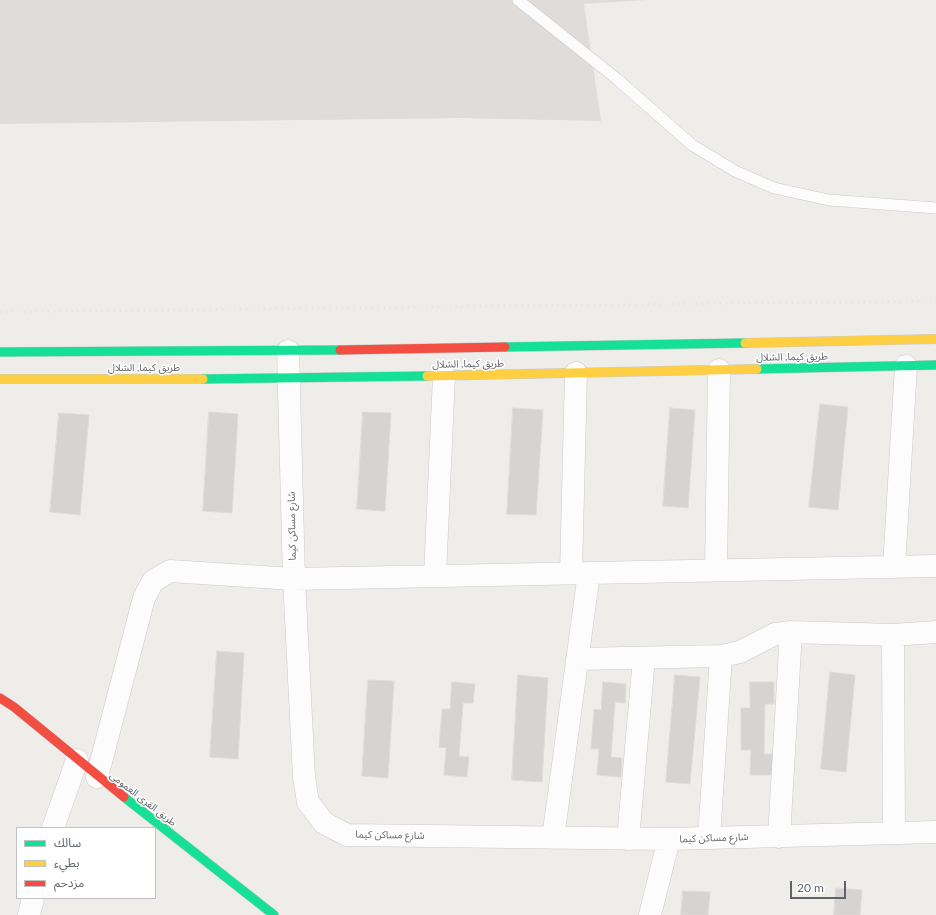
<!DOCTYPE html>
<meta charset="utf-8">
<style>
body{margin:0}
#map{position:relative;width:936px;height:915px;overflow:hidden;background:#efedea;font-family:Lato,"Noto Sans Arabic",sans-serif}
canvas{display:block}
.legend{position:absolute;left:16px;top:827px;width:140px;height:72px;box-sizing:border-box;background:#fff;border:1px solid #bfc1c3;margin:0;padding:5px 7px;list-style:none;font-size:12px;color:#5f6468}
.legend li{display:flex;align-items:center;gap:8px;height:20px}
.legend b{width:20px;border:1px solid #bfc1c3}
.scale{position:absolute;left:790px;top:881px;width:56px;height:18px;box-sizing:border-box;border:2px solid #5f6468;border-top:0;padding-left:5px;font-size:12px;line-height:14px;white-space:nowrap;color:#5f6468;-webkit-text-stroke:3px #fff;paint-order:stroke}
</style>
<div id="map">
<canvas width="936" height="915"></canvas>
<ul class="legend">
<li><b style="height:5px;background:#16e098"></b>سالك</li>
<li><b style="height:5px;background:#ffcf43"></b>بطيء</li>
<li><b style="height:5px;background:#f24e42"></b>مزدحم</li>
</ul>
<div class="scale">20 m</div>
</div>
<script>
const c = document.querySelector('canvas').getContext('2d');
c.lineJoin = 'round';
function fillPath(path, color) {
  c.fillStyle = color;
  c.fill(path, 'evenodd');
}
function stroke(path, color, width, dash) {
  c.strokeStyle = color;
  c.lineWidth = width;
  c.lineCap = dash ? 'butt' : 'round';
  c.setLineDash(dash || []);
  c.stroke(path);
}
function write(font, color, halo, rows, align = 'center') {
  c.font = font + ' Lato,"Noto Sans Arabic",sans-serif';
  c.lineWidth = 3;
  c.setLineDash([]);
  c.textBaseline = 'middle';
  c.strokeStyle = halo;
  c.fillStyle = color;
  for (const [text, x, y, turn = 0] of rows) {
    c.save();
    c.translate(x, y);
    c.rotate((+turn || 0) * Math.PI / 180);
    c.textAlign = isNaN(turn) ? turn : align;
    if (halo) c.strokeText(text, 0, 0);
    c.fillText(text, 0, 0);
    c.restore();
  }
}
const industrial = new Path2D(`
 M0,0H647L584,4L601,121L462,118L0,124Z`);
const building = new Path2D(`
 M820,404L848,407L838,510L809,507Z
 M513,408L543,410L536,515L507,514Z
 M670,408L695,410L688,508L663,506Z
 M209,412L238,414L232,513L203,511Z
 M363,412L391,413L385,511L357,509Z
 M59,413L89,415L80,515L50,512Z
 M217,651L244,653L238,759L210,757Z
 M830,672L855,675L846,772L821,769Z
 M518,675L548,678L542,782L512,780Z
 M675,675L700,677L690,784L666,782Z
 M368,680L394,681L388,778L362,776Z
 M452,682L475,684L473,703H463L459,756L469,757L467,777L444,775L446,748L439,747L442,709H450Z
 M603,682L626,684L625,703L615,702L611,757L622,758L621,777L597,775L599,749H591L594,709L601,710Z
 M750,682H774V704H765L764,754H776V775H750L751,750H741V708H750Z
 M836,888L862,890L860,915H834Z
 M683,891L710,892L708,915H681Z`);
const lane = new Path2D(`
 M518,0L617,79L692,145L735,171L774,188L829,200L936,208`);
const street = new Path2D(`
 M288,351L294,579L304,777L308,802L324,823L347,835L669,839L936,832
 M894,567L906,366
 M716,570L719,370
 M571,573L576,373
 M435,576L444,376
 M893,635L894,833
 M577,659L721,656L740,652L775,634L791,632L893,635L936,632
 M97,777L144,598L153,581L170,571L294,579L936,566
 M53,828L77,760
 M779,837L791,632
 M553,838L589,573
 M709,838L721,656
 M628,839L644,658
 M29,915L33,898
 M650,915L669,839`);
const fast = new Path2D(`
 M505,347L745,343
 M0,352L340,350
 M757,369L936,365
 M203,379L427,376
 M124,797L274,915`);
const slow = new Path2D(`
 M745,343L936,339
 M427,376L757,369
 M0,379H203`);
const jam = new Path2D(`
 M340,350L505,347
 M0,698L14,707L124,797`);
const rail = new Path2D(`
 M0,312L936,301`);
const streetNames = [
 ["طريق كيما, الشلال",792,357,-1],
 ["طريق كيما, الشلال",468,364,-1],
 ["طريق كيما, الشلال",144,368],
 ["شارع مساكن كيما",292,526,-91],
 ["طريق القرى العمومى",143,799,38],
 ["شارع مساكن كيما",390,835,1],
 ["شارع مساكن كيما",714,838,-2]
];
fillPath(industrial, '#dfdcda');
fillPath(building, '#d6d4d3');
stroke(building, '#dedcd9', 1);
stroke(lane, '#c9caca', 12);
stroke(street, '#c9caca', 23);
stroke(fast, '#c9cac9', 10);
stroke(slow, '#c9cac9', 10);
stroke(jam, '#c9cac9', 10);
stroke(lane, '#fdfcfc', 11);
stroke(street, '#fdfcfc', 22);
stroke(fast, '#16e098', 9);
stroke(slow, '#ffcf43', 9);
stroke(jam, '#f24e42', 9);
stroke(rail, '#e4e4e4', 3, [1, 5]);
write('10px', '#5f6468', '#fff', streetNames);
</script>
